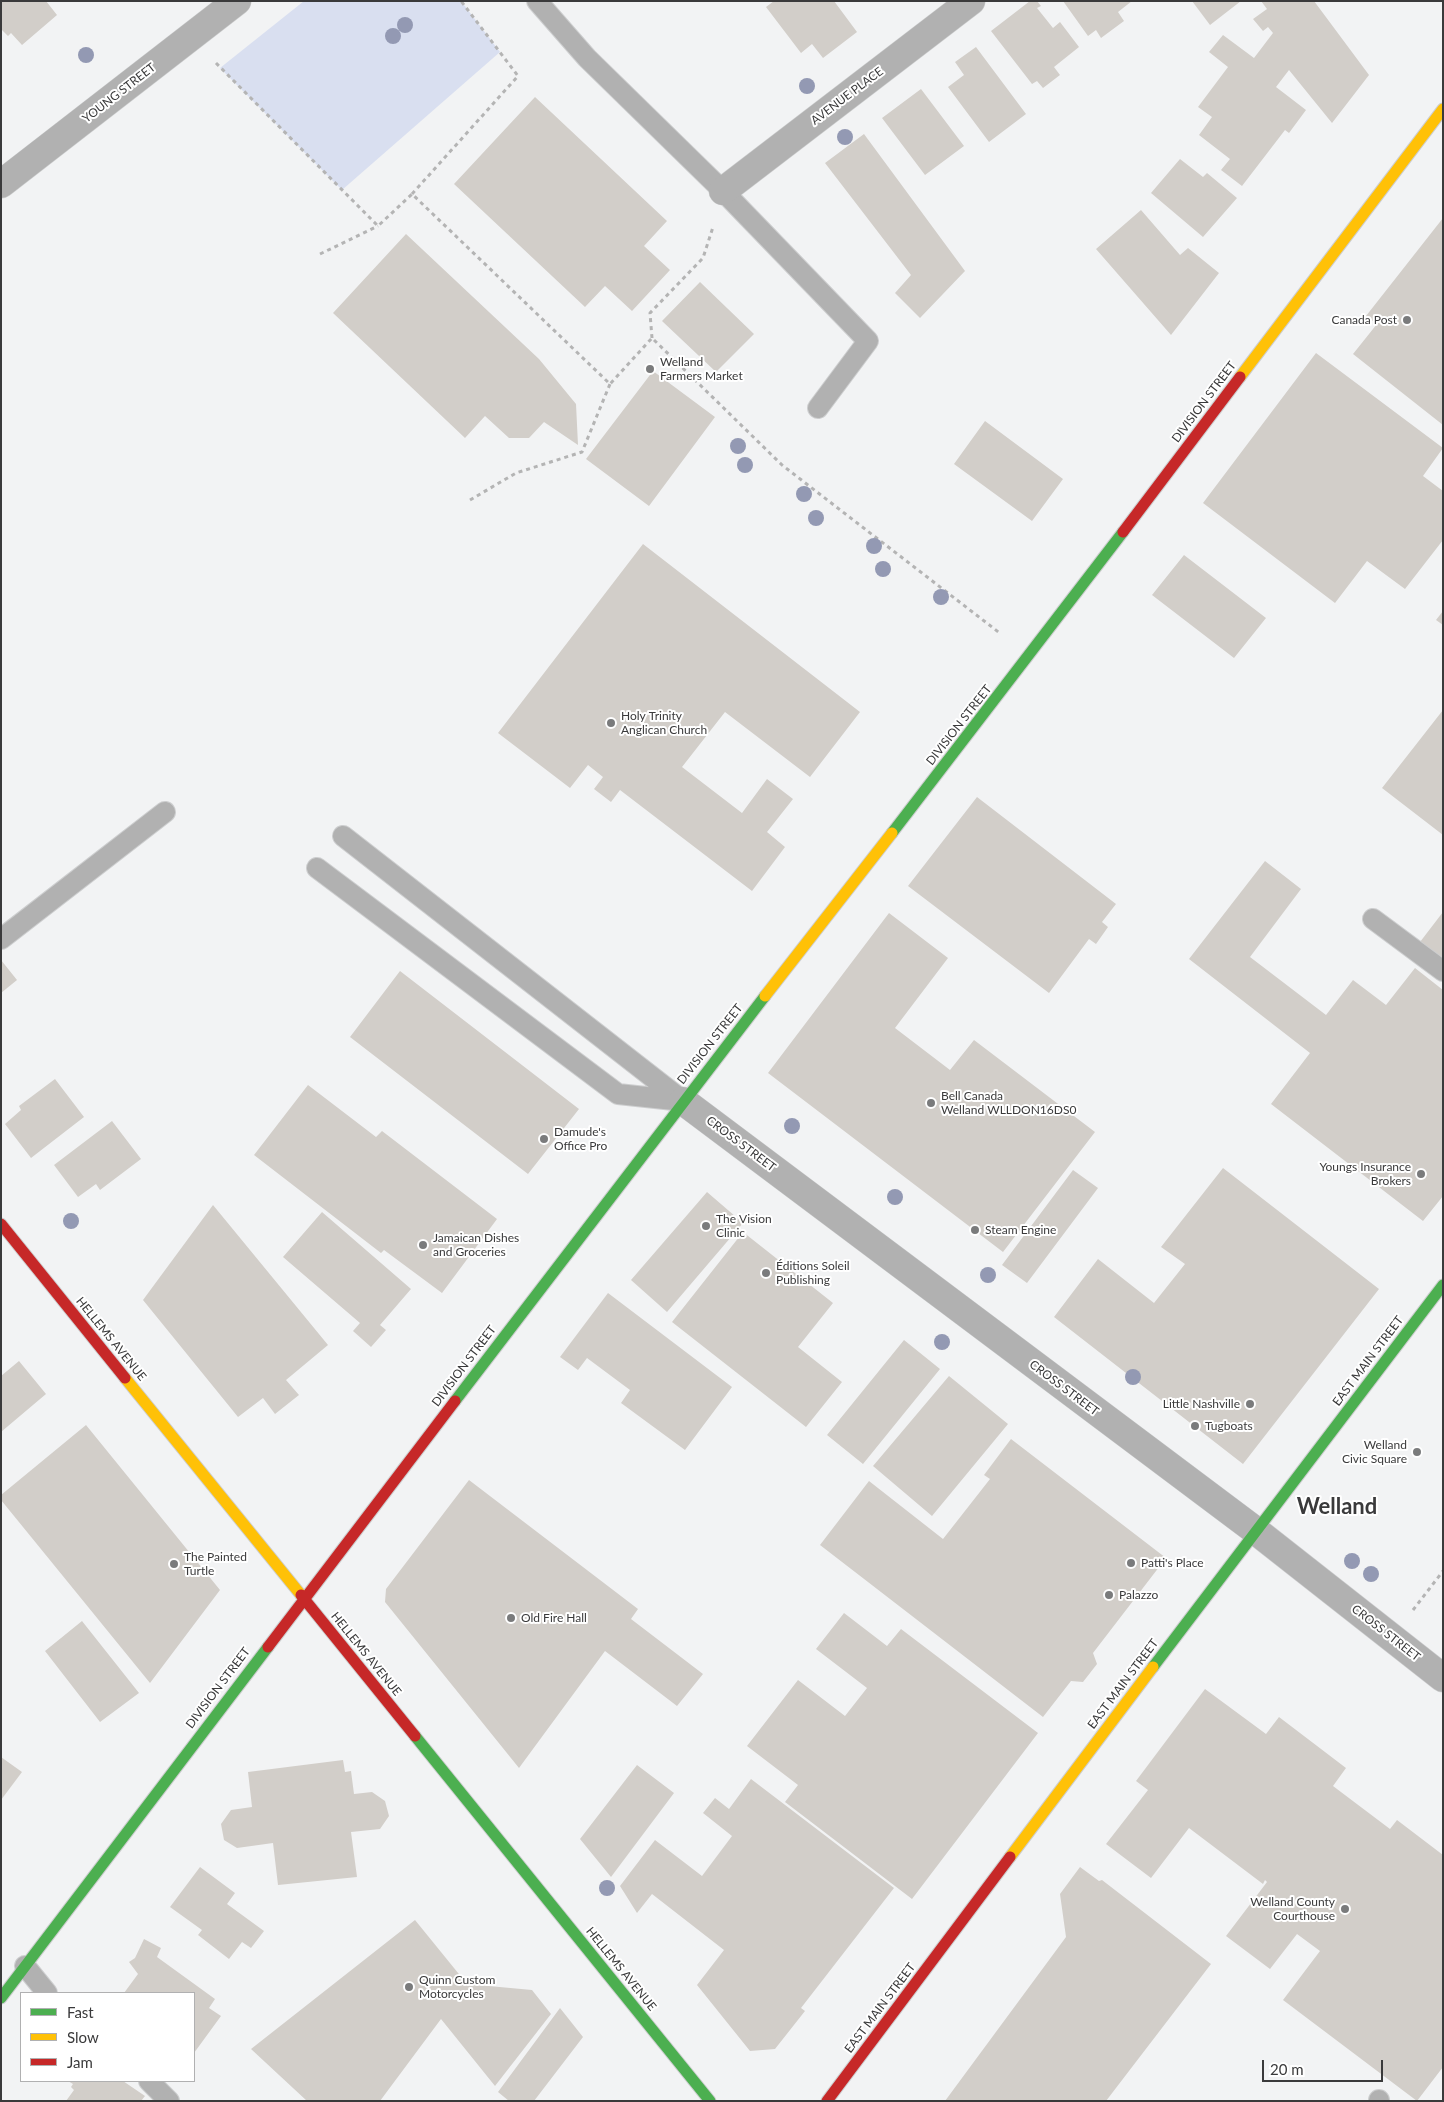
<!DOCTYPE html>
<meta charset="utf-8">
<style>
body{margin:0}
#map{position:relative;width:1444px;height:2102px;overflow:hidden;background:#f2f3f4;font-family:Lato,sans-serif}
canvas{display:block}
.frame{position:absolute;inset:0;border:2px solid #3a3a3b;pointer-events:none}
.legend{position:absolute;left:20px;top:1992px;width:175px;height:90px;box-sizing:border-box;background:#fff;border:1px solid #b0b0b1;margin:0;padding:6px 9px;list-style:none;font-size:15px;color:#3a3a3b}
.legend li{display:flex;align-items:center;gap:10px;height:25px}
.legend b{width:25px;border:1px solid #b0b0b1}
.scale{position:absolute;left:1262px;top:2060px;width:121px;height:22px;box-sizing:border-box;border:2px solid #3a3a3b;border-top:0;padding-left:6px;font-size:15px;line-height:18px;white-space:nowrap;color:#3a3a3b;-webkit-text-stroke:4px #fff;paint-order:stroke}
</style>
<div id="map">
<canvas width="1444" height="2102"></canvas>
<div class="frame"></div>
<ul class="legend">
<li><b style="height:6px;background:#4caf50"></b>Fast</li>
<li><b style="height:6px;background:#ffc107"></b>Slow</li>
<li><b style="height:6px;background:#c62828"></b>Jam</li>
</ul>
<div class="scale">20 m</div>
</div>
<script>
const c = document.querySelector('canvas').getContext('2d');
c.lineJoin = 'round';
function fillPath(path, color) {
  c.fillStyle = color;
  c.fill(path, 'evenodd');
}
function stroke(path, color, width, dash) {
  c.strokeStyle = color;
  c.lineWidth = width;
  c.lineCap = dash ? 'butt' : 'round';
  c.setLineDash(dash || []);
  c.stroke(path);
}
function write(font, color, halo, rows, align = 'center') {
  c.font = font + ' Lato,sans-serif';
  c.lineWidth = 4;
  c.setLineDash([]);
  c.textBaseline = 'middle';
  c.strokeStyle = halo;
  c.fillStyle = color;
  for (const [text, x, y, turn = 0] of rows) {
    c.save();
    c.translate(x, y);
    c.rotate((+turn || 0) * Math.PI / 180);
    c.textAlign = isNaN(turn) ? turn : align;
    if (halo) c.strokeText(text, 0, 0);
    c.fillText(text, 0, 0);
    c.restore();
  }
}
const green = new Path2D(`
 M304,1H461L500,52L342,190L220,68Z`);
const building = new Path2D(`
 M1,1H46L57,15L22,45L11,33L8,36L1,29Z
 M774,1H834L857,32L823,58L812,44L801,53L766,7Z
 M1030,1H1037L1041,6L1037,8L1053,28L1060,22L1079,47L1054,67L1060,75L1043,88L1037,81L1032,84L991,31Z
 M1063,1H1132L1118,12L1124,21L1101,38L1096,30L1088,36Z
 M1192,1H1241L1210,25Z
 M1261,1H1314L1369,75L1332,123L1289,70L1276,87L1306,110L1289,133L1285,130L1242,186L1221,170L1230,159L1199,135L1212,117L1198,107L1228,67L1209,52L1223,35L1254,58L1273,33L1268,27L1263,31L1253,19L1267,9Z
 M976,47L1026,114L989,142L948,87L964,75L955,62Z
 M921,89L964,146L925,175L882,118Z
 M535,97L667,221L644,246L670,270L632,311L605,286L585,307L454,184Z
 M864,134L965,271L920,318L895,293L911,275L825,163Z
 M1180,159L1203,177L1207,173L1237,198L1203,237L1151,193Z
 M1141,210L1180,255L1188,248L1219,273L1171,335L1096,249Z
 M1443,218V425L1353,354L1377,324L1366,316Z
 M406,234L539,359L576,404L578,445L544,422L529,438H509L485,416L465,438L333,313Z
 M700,282L754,334L716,372L662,321Z
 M1316,353L1443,448L1423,476L1443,491V540L1405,589L1367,561L1335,603L1203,503Z
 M653,371L715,417L649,506L586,459Z
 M985,421L1063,479L1032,521L954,464Z
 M643,544L860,712L810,777L725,712L682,767L742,813L767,779L793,799L767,832L785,847L752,891L620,790L611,802L594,789L603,777L588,765L570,788L498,733Z
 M1184,555L1266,618L1234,658L1152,595Z
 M1443,611V625L1436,620Z
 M1443,710V835L1382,788Z
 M977,797L1116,904L1102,922L1108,927L1096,944L1089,939L1049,993L908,886Z
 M1265,861L1301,889L1250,957L1326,1015L1353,980L1386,1005L1415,968L1443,990V1196L1423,1221L1271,1104L1310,1053L1189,959Z
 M1443,912V960L1420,942Z
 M889,913L948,958L895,1028L950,1070L974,1040L1095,1132L1003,1252L768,1073Z
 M1,960L17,980L1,993Z
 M400,971L579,1109L528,1174L350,1037Z
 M55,1079L84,1117L31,1158L5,1124L21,1110L19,1106Z
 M308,1085L376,1137L382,1131L497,1219L442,1293L384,1250L381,1253L254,1155Z
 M112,1121L141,1159L100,1190L96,1184L78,1197L54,1165Z
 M1223,1168L1379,1289L1243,1464L1054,1317L1098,1259L1154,1303L1185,1264L1161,1247Z
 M1073,1170L1098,1188L1027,1283L1002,1265Z
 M707,1192L743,1223L667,1312L631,1280Z
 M213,1205L328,1345L286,1380L299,1395L275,1414L263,1398L238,1417L143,1300Z
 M322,1212L411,1289L380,1325L386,1330L371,1347L353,1331L360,1323L283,1257Z
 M743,1232L833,1303L798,1347L842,1382L806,1427L672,1322Z
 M608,1293L732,1387L685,1450L621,1403L630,1390L587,1358L578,1370L560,1357Z
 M904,1340L940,1369L863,1464L827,1435Z
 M19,1361L46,1394L1,1432V1376Z
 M949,1376L1008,1424L932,1516L873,1466Z
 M86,1425L220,1590L150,1683L1,1500V1495Z
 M1011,1439L1166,1558L1093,1653L1097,1664L1083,1682L1071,1681L1043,1717L820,1545L869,1481L943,1539L990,1479L984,1475Z
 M469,1480L638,1609L631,1619L703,1674L677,1706L605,1651L519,1768L385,1602L386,1589Z
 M844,1613L887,1646L901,1629L1038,1733L912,1899L785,1802L798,1785L747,1746L798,1680L845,1716L867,1688L816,1649Z
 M82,1621L139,1693L100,1722L45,1651Z
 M1205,1689L1266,1734L1279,1717L1346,1768L1333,1786L1390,1829L1397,1820L1443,1855V2067L1417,2101L1283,2000L1320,1951L1297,1934L1270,1969L1226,1936L1267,1882L1265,1880L1263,1884L1189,1828L1151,1878L1106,1844L1148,1790L1136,1781Z
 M1,1757L22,1772L1,1800Z
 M343,1760L345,1772L351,1771L354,1794L372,1792L385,1801L389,1816L380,1829L351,1832L357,1877L278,1885L273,1843L237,1848L224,1840L221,1824L231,1810L252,1807L248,1772Z
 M637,1765L674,1793L611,1877L580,1839Z
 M751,1779L894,1888L801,2008L805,2011L775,2049L750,2051L697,1985L724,1950L652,1894L637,1913L620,1886L655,1840L702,1876L732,1836L703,1813L715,1798L729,1809Z
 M200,1867L235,1893L227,1904L264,1931L251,1948L242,1942L229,1959L198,1935L202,1930L170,1907Z
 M1080,1867L1099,1881L1102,1880L1211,1964L1106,2101H945L1066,1937L1060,1894Z
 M415,1920L467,1984L532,1990L551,2014L495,2086L441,2019L380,2101H307L251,2049Z
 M144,1939L161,1948L157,1957L215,1999L209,2008L221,2016L194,2053V1993H124L138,1974L129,1962L135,1958Z
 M560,2008L583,2037L534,2101H509L498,2092Z
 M68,2081H123L145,2096L141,2101H66L74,2090L71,2087L73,2084Z`);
const path = new Path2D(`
 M216,63L378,226L412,194L610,384L652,338L782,465L1001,634
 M412,194L518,76L461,1
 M320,254L378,226
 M652,338L650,313L703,258L713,227
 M470,500L516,473L582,452L610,384
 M1413,1610L1443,1571`);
const lane = new Path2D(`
 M537,1L587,58L723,191L868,341L818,408
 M343,836L683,1101
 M317,868L618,1094L683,1101
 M1373,919L1443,971
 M1,939L165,812
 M25,1966L47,1993
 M149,2081L169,2101
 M1379,2101V2100`);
const street = new Path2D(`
 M1,184L237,1
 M723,191L971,1
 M683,1101L1256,1531L1443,1678`);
const fast = new Path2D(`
 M892,833L1123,532
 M455,1401L765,996
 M1153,1667L1443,1285
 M415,1736L710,2101
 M1,1998L268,1647`);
const slow = new Path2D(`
 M1240,377L1443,109
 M765,996L892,833
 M125,1378L301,1595
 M1010,1857L1153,1667`);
const jam = new Path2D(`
 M1123,532L1240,377
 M1,1224L125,1378
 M301,1595L415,1736
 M268,1647L455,1401
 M827,2101L1010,1857`);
const trees = [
 [405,25],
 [393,36],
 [86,55],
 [807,86],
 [845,137],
 [738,446],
 [745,465],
 [804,494],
 [816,518],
 [874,546],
 [883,569],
 [941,597],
 [792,1126],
 [895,1197],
 [71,1221],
 [988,1275],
 [942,1342],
 [1133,1377],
 [1352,1561],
 [1371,1574],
 [607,1888]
];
const markers = [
 [1407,320,5,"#7a7b7c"],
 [650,369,5,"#7a7b7c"],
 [611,723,5,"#7a7b7c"],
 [931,1103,5,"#7a7b7c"],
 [544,1139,5,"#7a7b7c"],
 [1421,1174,5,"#7a7b7c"],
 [706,1226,5,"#7a7b7c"],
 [975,1230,5,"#7a7b7c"],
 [423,1245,5,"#7a7b7c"],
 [766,1273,5,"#7a7b7c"],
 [1250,1404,5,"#7a7b7c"],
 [1195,1426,5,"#7a7b7c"],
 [1417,1452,5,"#7a7b7c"],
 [1131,1563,5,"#7a7b7c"],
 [174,1564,5,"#7a7b7c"],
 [1109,1595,5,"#7a7b7c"],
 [511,1618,5,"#7a7b7c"],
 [1345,1909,5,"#7a7b7c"],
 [409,1987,5,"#7a7b7c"]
];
const streetNames = [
 ["YOUNG STREET",119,93,-38],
 ["AVENUE PLACE",847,96,-37],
 ["DIVISION STREET",1204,402,-53],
 ["DIVISION STREET",959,725,-52],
 ["DIVISION STREET",710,1044,-52],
 ["CROSS STREET",741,1144,37],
 ["HELLEMS AVENUE",111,1339,51],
 ["EAST MAIN STREET",1368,1361,-53],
 ["DIVISION STREET",464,1366,-53],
 ["CROSS STREET",1064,1388,37],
 ["CROSS STREET",1386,1633,38],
 ["HELLEMS AVENUE",366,1654,51],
 ["EAST MAIN STREET",1123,1684,-53],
 ["DIVISION STREET",218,1688,-53],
 ["HELLEMS AVENUE",621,1969,51],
 ["EAST MAIN STREET",880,2008,-53]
];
const poiNames = [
 ["Canada Post",1397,320,"right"],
 ["Welland",660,362],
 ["Farmers Market",660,376],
 ["Holy Trinity",621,716],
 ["Anglican Church",621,730],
 ["Bell Canada",941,1096],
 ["Welland WLLDON16DS0",941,1110],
 ["Damude's",554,1132],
 ["Office Pro",554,1146],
 ["Youngs Insurance",1411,1167,"right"],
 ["Brokers",1411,1181,"right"],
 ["The Vision",716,1219],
 ["Clinic",716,1233],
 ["Steam Engine",985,1230],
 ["Jamaican Dishes",433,1238],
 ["and Groceries",433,1252],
 ["Éditions Soleil",776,1266],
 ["Publishing",776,1280],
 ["Little Nashville",1240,1404,"right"],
 ["Tugboats",1205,1426],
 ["Welland",1407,1445,"right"],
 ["Civic Square",1407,1459,"right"],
 ["The Painted",184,1557],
 ["Turtle",184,1571],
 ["Patti's Place",1141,1563],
 ["Palazzo",1119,1595],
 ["Old Fire Hall",521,1618],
 ["Welland County",1335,1902,"right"],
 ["Courthouse",1335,1916,"right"],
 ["Quinn Custom",419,1980],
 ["Motorcycles",419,1994]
];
const townNames = [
 ["Welland",1337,1507]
];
fillPath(green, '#d9dff0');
fillPath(building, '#d2cec9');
stroke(lane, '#cdcecf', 22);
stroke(street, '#cdcecf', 29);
stroke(fast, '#cdcecf', 13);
stroke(slow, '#cdcecf', 13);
stroke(jam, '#cdcecf', 13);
stroke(path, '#b4b4b4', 3, [4, 4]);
stroke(lane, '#b1b1b1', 20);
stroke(street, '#b1b1b1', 28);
stroke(fast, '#4caf50', 11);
stroke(slow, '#ffc107', 11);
stroke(jam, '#c62828', 11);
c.fillStyle = '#9399b3';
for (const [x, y] of trees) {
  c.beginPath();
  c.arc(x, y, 8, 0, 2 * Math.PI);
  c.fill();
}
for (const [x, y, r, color] of markers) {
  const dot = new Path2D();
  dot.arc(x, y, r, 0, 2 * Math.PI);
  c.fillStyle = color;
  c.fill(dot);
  stroke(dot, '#fff', 2);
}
write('12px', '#3a3a3b', '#fff', streetNames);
write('12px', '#3a3a3b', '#fff', poiNames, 'left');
write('bold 22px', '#3a3a3b', '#fff', townNames);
</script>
